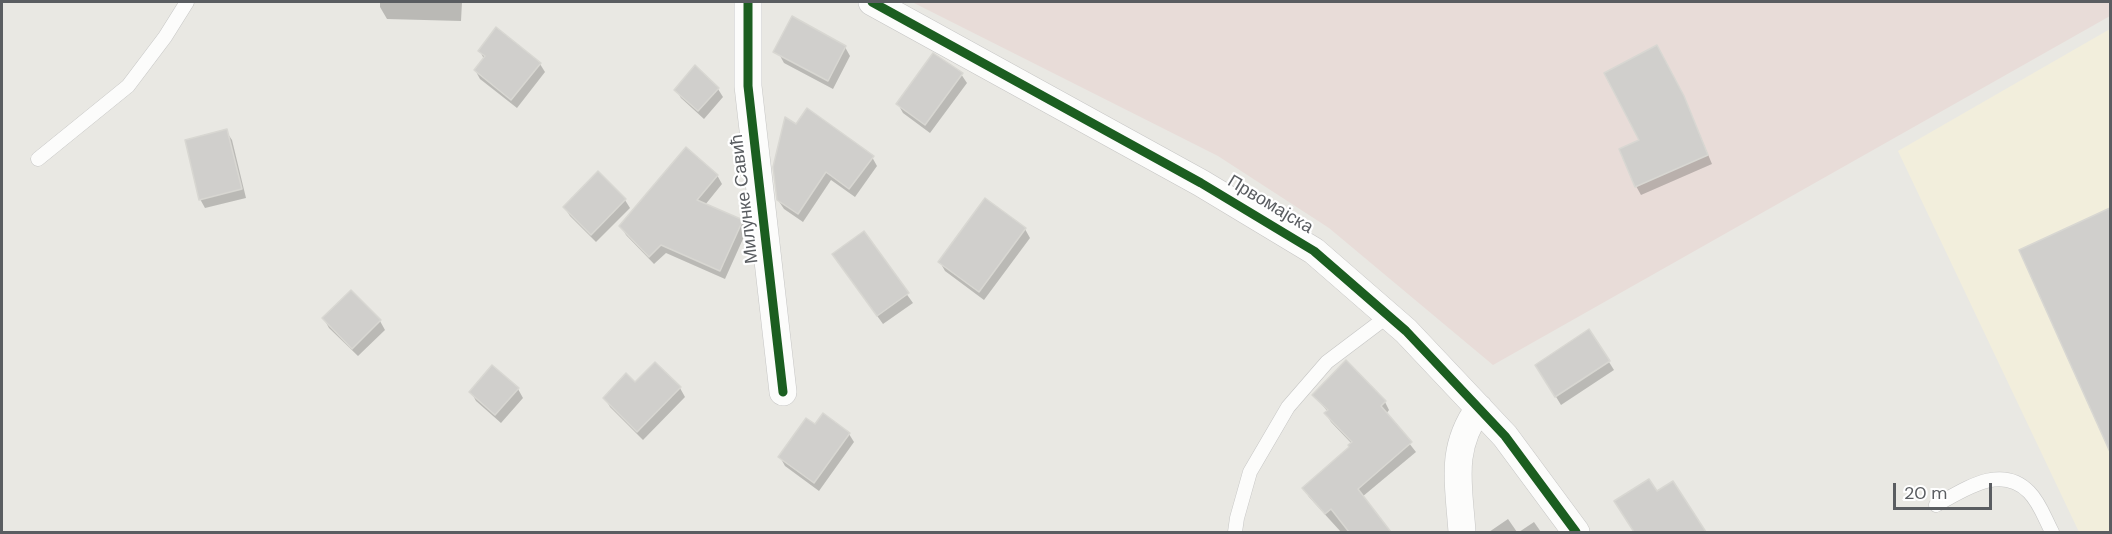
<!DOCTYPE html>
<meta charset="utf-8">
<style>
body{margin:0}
#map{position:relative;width:2112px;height:534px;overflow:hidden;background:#e9e8e3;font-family:"DM Sans",sans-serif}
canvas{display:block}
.frame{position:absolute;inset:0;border:3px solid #5a5d61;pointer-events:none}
.scale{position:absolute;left:1893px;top:483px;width:99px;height:27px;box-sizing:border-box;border:3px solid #5a5d61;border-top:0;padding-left:8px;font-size:18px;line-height:21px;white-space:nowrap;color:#5a5d61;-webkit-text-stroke:4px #fff;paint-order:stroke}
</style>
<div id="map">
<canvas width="2112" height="534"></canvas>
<div class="frame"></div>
<div class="scale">20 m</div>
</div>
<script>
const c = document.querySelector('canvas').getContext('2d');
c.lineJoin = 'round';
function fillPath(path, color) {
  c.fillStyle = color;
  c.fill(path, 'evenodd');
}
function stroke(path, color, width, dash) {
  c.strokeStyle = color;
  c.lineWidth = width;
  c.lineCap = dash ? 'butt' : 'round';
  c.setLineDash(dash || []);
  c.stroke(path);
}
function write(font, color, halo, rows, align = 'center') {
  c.font = font + ' "DM Sans",sans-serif';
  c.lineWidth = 4.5;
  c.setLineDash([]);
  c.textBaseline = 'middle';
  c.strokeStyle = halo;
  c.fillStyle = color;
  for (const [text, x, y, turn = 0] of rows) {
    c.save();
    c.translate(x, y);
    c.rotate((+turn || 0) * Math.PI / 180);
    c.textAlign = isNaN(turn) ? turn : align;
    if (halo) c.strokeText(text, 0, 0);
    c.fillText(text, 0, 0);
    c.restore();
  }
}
const commercial = new Path2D(`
 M2110,29V532H2079L1898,151Z`);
const medical = new Path2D(`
 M912,2H2110V16L1493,365L1329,228L1218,156Z`);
const shadow = new Path2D(`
 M380,2H462L461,21L387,19L380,7Z
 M845,47L850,56L833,89L784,63L779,54Z
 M480,51L540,64L545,72L517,108L480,79L475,70L484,59Z
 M961,74L967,83L930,133L903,113L898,104Z
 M718,89L723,97L704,119L681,98L676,90Z
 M1688,107L1712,164L1641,195L1636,186L1641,141Z
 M797,126L872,157L877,166L855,197L831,180L803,222L784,209L778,200Z
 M226,131L232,140L246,198L205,208L200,199Z
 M717,175L722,184L705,205L742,221L747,230L725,279L666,253L654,264L626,235L621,226Z
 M625,200L630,208L596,242L570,216L565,208Z
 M2110,210V450L2021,251Z
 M1025,229L1030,238L984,300L945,271L940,262Z
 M863,233L913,303L883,324L839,263Z
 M324,319L380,321L385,330L358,356L329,328Z
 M1609,362L1614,370L1561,405L1542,374Z
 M635,384L680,388L685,397L643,440L610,407L605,398Z
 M518,389L523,398L501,423L476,401L471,392Z
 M1314,395L1385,402L1389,410L1386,414L1416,452L1362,497L1389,532H1341L1309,497L1304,488L1351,447L1352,444L1331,422L1326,414L1328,412Z
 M816,426L849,434L854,442L819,491L785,466L780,457Z
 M1672,483L1704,532H1635L1623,514Z
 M1508,519L1517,532H1489Z
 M1534,522L1541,532H1519Z`);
const building = new Path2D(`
 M792,16L846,46L828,81L773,52Z
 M496,27L541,63L511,100L474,70L485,56L478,51Z
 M1657,45L1684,96L1708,155L1635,187L1619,149L1639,140L1604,73Z
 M933,53L963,73L925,125L896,104Z
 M695,65L719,88L698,111L674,90Z
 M807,108L874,156L849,189L826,172L798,214L777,200L773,167L785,117L796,124Z
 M227,129L242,189L199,200L185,140Z
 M686,147L718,175L697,200L743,220L720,271L661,245L649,257L619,226Z
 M598,171L626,199L591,235L563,207Z
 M985,198L1026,228L979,292L938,262Z
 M2110,208V452L2019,250Z
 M864,231L909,293L877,316L832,254Z
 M351,290L381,320L352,349L322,318Z
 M1589,329L1610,361L1555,397L1535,365Z
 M1346,360L1386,401L1381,406L1412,442L1358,489L1391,532H1349L1331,509L1325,514L1302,488L1349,447L1348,445L1352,442L1324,413L1328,410L1312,395Z
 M655,362L681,387L637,432L603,398L626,373L635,382Z
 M492,365L519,388L495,415L469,392Z
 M823,413L850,433L814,483L778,457L806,418L815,424Z
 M1649,479L1657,491L1673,481L1706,532H1634L1614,501Z`);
const lane = new Path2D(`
 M38,159L128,86L165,37L187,2
 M1936,505C1964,490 2001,463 2029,492C2040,503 2045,519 2052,532
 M1235,532L1237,518L1250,472L1288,407L1327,362L1388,316`);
const street = new Path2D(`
 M748,2V86L783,392
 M872,2L1201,183L1314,251L1406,331L1505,436L1576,532
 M1462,532C1459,485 1449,450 1479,408`);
const cycleway = new Path2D(`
 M748,2V86L783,392
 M872,2L1201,183L1314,251L1406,331L1505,436L1576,532`);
const streetNames = [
 ["Милунке Савић",745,199,-97],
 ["Првомајска",1270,205,31]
];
fillPath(commercial, '#f2eedc');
fillPath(medical, '#e8dcd8');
fillPath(shadow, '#0003');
fillPath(building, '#d0cfcc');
stroke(building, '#d8d7d2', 1.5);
stroke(lane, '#c5c5c4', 15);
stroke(street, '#c5c5c4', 28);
stroke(lane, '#fcfcfb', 14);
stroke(street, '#fcfcfb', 27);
stroke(cycleway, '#1b5e20', 9);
write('18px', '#5a5d61', '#fff', streetNames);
</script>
